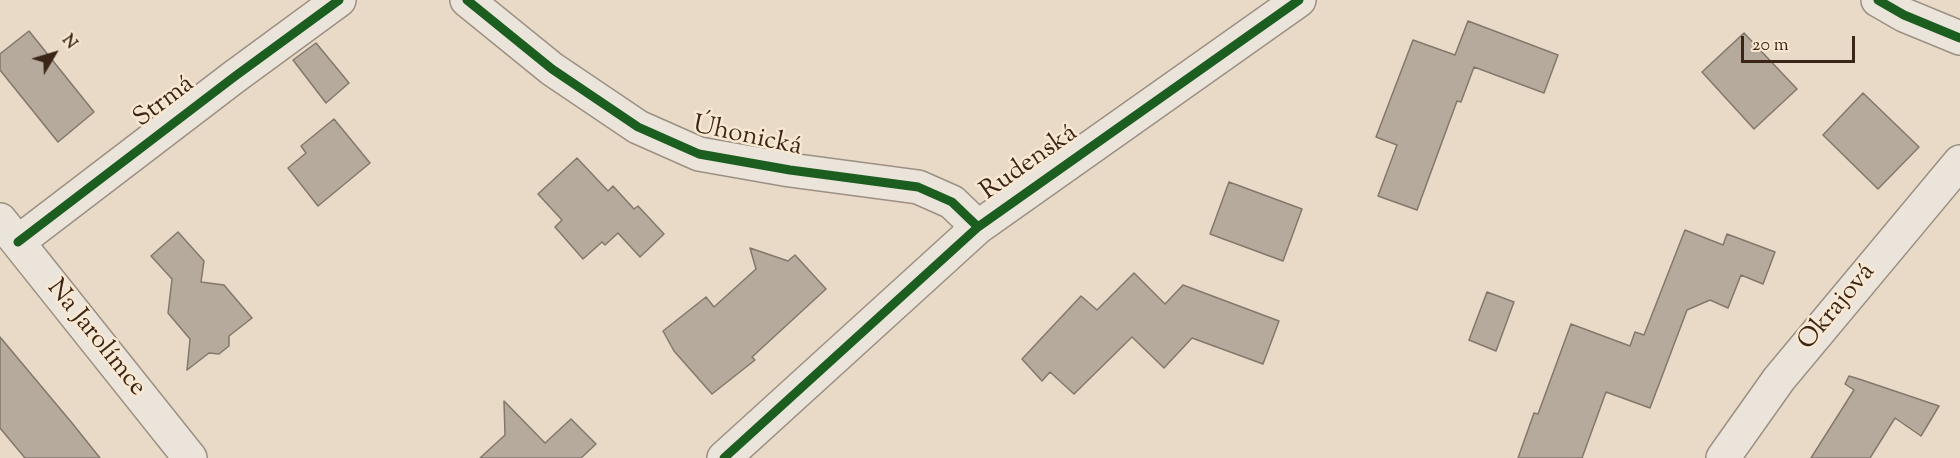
<!DOCTYPE html>
<meta charset="utf-8">
<style>
body{margin:0}
#map{position:relative;width:1960px;height:458px;overflow:hidden;background:#e8dac6;font-family:"Sorts Mill Goudy",serif}
canvas{display:block}
.north{position:absolute;left:24px;top:24px;width:60px;height:60px;-webkit-text-stroke:4px #f9e8d1;paint-order:stroke;rotate:52deg;font-size:16px;font-weight:700;line-height:24px;text-align:center;color:#3b2516}
.north::after{content:'';display:block;margin:auto;width:21px;height:27px;background:#3b2516;clip-path:polygon(50% 0,100% 100%,50% 72%,0 100%)}
.scale{position:absolute;left:1741px;top:36px;width:114px;height:27px;box-sizing:border-box;border:3px solid #3b2516;border-top:0;padding-left:8px;font-size:18px;line-height:21px;white-space:nowrap;color:#3b2516;-webkit-text-stroke:4px #f9e8d1;paint-order:stroke}
</style>
<div id="map">
<canvas width="1960" height="458"></canvas>
<div class="north">N</div>
<div class="scale">20 m</div>
</div>
<script>
const c = document.querySelector('canvas').getContext('2d');
c.lineJoin = 'round';
function fillPath(path, color) {
  c.fillStyle = color;
  c.fill(path, 'evenodd');
}
function stroke(path, color, width, dash) {
  c.strokeStyle = color;
  c.lineWidth = width;
  c.lineCap = dash ? 'butt' : 'round';
  c.setLineDash(dash || []);
  c.stroke(path);
}
function write(font, color, halo, rows, align = 'center') {
  c.font = font + ' "Sorts Mill Goudy",serif';
  c.lineWidth = 5;
  c.setLineDash([]);
  c.textBaseline = 'middle';
  c.strokeStyle = halo;
  c.fillStyle = color;
  for (const [text, x, y, turn = 0] of rows) {
    c.save();
    c.translate(x, y);
    c.rotate((+turn || 0) * Math.PI / 180);
    c.textAlign = isNaN(turn) ? turn : align;
    if (halo) c.strokeText(text, 0, 0);
    c.fillText(text, 0, 0);
    c.restore();
  }
}
const building = new Path2D(`
 M1468,21L1558,55L1544,93L1474,67L1461,102L1457,101L1417,210L1378,196L1397,145L1376,137L1413,40L1455,55Z
 M29,31L94,112L58,142L0,70V54Z
 M1744,33L1797,89L1754,129L1702,72Z
 M316,43L349,83L326,103L293,60Z
 M1863,93L1919,147L1878,189L1823,135Z
 M334,119L370,163L318,206L288,168L306,153L301,146Z
 M577,158L608,191L613,186L634,209L638,206L664,234L640,257L618,233L605,245L602,242L583,259L555,227L562,220L538,194Z
 M1229,182L1302,209L1283,261L1210,234Z
 M1685,230L1723,245L1727,234L1775,252L1763,284L1741,275L1728,308L1710,300L1687,310L1650,408L1606,392L1582,458H1518L1534,413L1538,414L1571,324L1630,346L1635,332L1644,335Z
 M178,232L204,261L201,282L224,285L252,318L229,336V346L219,354L209,353L187,370L190,339L168,313L172,279L151,256Z
 M750,248L788,261L795,255L826,289L752,357L755,360L712,394L674,351L663,331L706,297L714,307L756,269Z
 M1134,273L1165,304L1183,285L1279,321L1263,364L1192,338L1164,368L1132,337L1074,394L1050,372L1042,381L1022,359L1081,296L1097,310Z
 M1487,292L1514,302L1496,351L1469,340Z
 M0,337L72,423L100,458H25L0,428Z
 M1849,376L1859,379L1939,406L1921,436L1895,418L1870,458H1811L1854,390L1845,384Z
 M504,401L545,443L571,419L596,444L581,458H480L505,435Z`);
const minor = new Path2D(`
 M467,0L552,69L638,127L699,154L790,170L918,187L952,202L978,227
 M1878,0L1904,15L1960,38
 M0,220L190,458
 M18,242L234,77L339,0
 M724,458L978,227L1299,0
 M1723,458L1779,379L1960,162`);
const cycleway = new Path2D(`
 M467,0L552,69L638,127L699,154L790,170L918,187L952,202L978,227
 M1878,0L1904,15L1960,38
 M18,242L234,77L339,0
 M724,458L978,227L1299,0`);
const streetNames = [
 ["Strmá",165,103,-37],
 ["Úhonická",747,138,12],
 ["Rudenská",1030,164,-35],
 ["Okrajová",1838,308,-50],
 ["Na Jarolímce",95,339,51]
];
fillPath(building, '#b5aa9c');
stroke(building, '#82786c', 1.5);
stroke(minor, '#9b9083', 36);
stroke(minor, '#ebe4da', 33);
stroke(cycleway, '#1b5e20', 9);
write('26px', '#3b2516', '#f9e8d1', streetNames);
</script>
